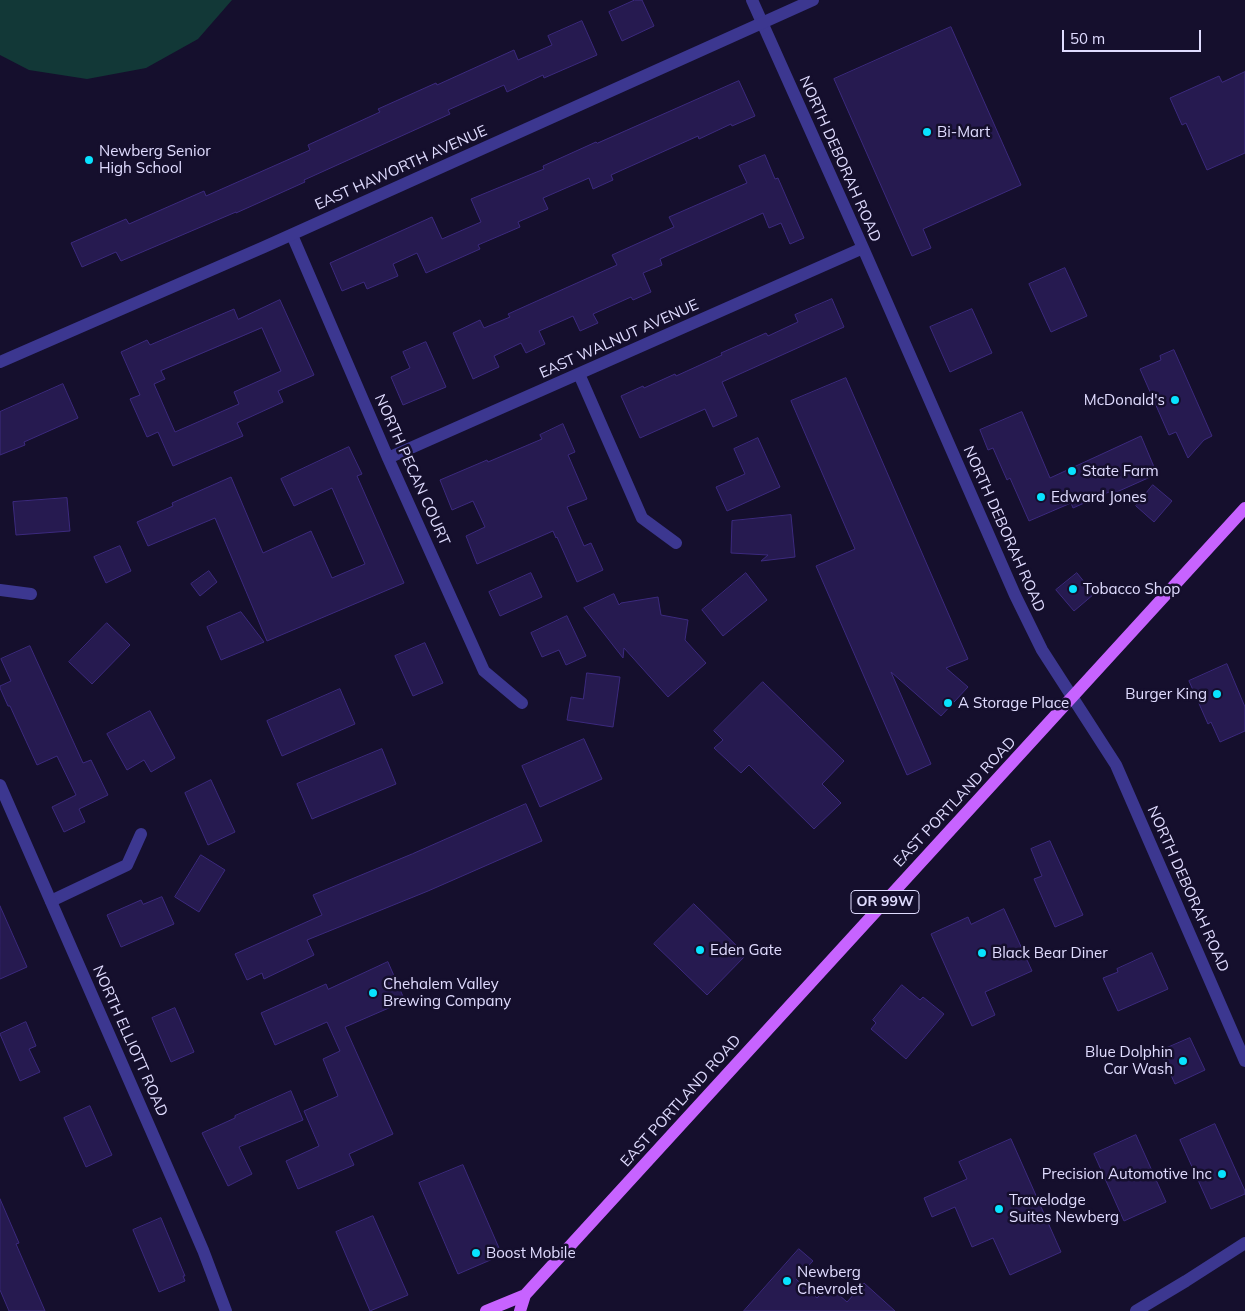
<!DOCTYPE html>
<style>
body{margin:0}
#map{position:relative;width:1245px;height:1311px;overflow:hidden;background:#150f2d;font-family:Mulish,sans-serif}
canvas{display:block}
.scale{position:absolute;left:1062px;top:30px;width:139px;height:22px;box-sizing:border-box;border:2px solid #e0dcff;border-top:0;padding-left:6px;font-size:15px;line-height:18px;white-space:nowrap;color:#e0dcff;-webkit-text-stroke:4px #150f2d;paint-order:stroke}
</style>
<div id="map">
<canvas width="1245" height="1311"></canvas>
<div class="scale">50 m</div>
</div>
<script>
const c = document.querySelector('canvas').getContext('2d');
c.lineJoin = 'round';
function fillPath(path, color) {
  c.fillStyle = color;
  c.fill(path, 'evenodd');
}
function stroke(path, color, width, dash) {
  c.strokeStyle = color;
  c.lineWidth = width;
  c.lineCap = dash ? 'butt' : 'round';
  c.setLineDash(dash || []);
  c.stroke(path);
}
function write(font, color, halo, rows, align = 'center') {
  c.font = font + ' Mulish,sans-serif';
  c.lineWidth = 5;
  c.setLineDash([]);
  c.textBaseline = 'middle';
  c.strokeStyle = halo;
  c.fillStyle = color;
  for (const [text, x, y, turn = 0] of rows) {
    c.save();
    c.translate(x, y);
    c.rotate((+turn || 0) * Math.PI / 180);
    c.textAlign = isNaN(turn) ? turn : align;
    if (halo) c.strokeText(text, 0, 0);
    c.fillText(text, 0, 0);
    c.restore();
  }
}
const green = new Path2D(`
 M0,0H232L198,39L146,68L87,79L29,70L0,55Z`);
const building = new Path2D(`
 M635,0H642L654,26L622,41L609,12Z
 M582,21L597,55L544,78L543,75L507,92L504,85L448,110L450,114L304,180L305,182L236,213V212L121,261L116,252L82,267L71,243L126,219L129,224L204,191L206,196L310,150L308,145L380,112L378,109L436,83L437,85L514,50L518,60L552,45L548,36Z
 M951,27L1021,185L923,229L931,248L912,256L834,79Z
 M1245,72V153L1207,170L1186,123L1182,125L1170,98L1219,76L1222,82Z
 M739,81L755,116L732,126L731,124L699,139L698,136L611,175L613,180L593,189L589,178L543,198L548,209L518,222L520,227L478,245L480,249L426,273L417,253L393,264L398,276L367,289L364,282L342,291L330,263L432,217L442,239L481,222L471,199L544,169L543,166L596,142L597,143Z
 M765,155L775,179L778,178L804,238L790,244L781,223L769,228L763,213L660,259L662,265L643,273L651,292L633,300L631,297L593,314L598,323L580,331L573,316L539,331L545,344L526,353L521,343L494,356L499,367L473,379L453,333L480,320L484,328L510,317L508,314L617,265L612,255L674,227L669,217L747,183L739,166Z
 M1065,268L1087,316L1051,332L1029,284Z
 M832,299L844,327L722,382L737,416L713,427L705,409L640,438L621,396L643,386L644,388L675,374L676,376L722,355L721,353L766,333L768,336L798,322L795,315Z
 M280,300L314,375L278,391L283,402L237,423L243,436L173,466L158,432L147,437L130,399L140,395L121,352L147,340L150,345L234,309L238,319ZM262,328L281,371L234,392L239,404L175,432L154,384L165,379L161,371Z
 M972,309L992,353L950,372L930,327Z
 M426,342L446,387L403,405L391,377L410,368L403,352Z
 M1174,350L1212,436L1204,440L1188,458L1176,432L1169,435L1140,369L1161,360L1160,356Z
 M846,378L968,659L946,668L968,687L941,716L891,672L931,764L907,775L816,566L855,549L791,401Z
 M63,384L78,418L24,442L25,445L0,455V412Z
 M1022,412L1050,478L1141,436L1157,474L1110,495L1109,492L1073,508L1071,503L1029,521L1010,478L1007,480L993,448L988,450L980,430Z
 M563,424L575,452L568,455L587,499L567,507L584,546L591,543L603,570L577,582L557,537L556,538L553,531L477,564L466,536L485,527L473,501L452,510L440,480L487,460L488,462L542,439L540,435Z
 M758,438L780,487L727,511L716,487L745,474L734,449Z
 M349,447L362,474L357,476L404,583L267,641L215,518L148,546L137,522L173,506L172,503L231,477L263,553L311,531L332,578L365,564L332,488L294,506L281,479Z
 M1153,485L1172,501L1154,522L1136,506Z
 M67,498L70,531L16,535L13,502Z
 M791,515L795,557L761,561L768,555L731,553L732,521Z
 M120,546L131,571L106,583L94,557Z
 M209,571L217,582L200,596L191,584Z
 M531,573L542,597L500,616L489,592Z
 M746,573L767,600L723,636L702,610Z
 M1077,573L1094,594L1074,611L1056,590Z
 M614,594L619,605L621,603L658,597L661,615L688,620L685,640L706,663L668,697L624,648L623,658L584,608Z
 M241,612L264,642L221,660L207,627Z
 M567,616L586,656L566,665L559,650L542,657L531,633Z
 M107,623L130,645L92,684L69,662Z
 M425,643L443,683L413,696L395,656Z
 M30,646L83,763L91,760L108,795L79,809L85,822L64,832L52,807L76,795L57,756L37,765L10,706H8L0,688V686L11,681L1,659Z
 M1227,664L1245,707V731L1220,742L1211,722L1208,724L1189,681Z
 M587,673L620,677L613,727L567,720L571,697L583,699Z
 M763,682L844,761L822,784L841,803L814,829L749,765L741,773L714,748L723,740L714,731Z
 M340,689L355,724L282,756L267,721Z
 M150,711L175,758L151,772L144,760L127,770L107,734Z
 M584,739L602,779L540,807L522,766Z
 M382,749L396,784L312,819L297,784Z
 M211,780L235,832L208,845L185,793Z
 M526,804L542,841L428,891L307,940L314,955L264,979L262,973L247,980L235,954L322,915L313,895L412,854Z
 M1050,841L1083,915L1055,927L1034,879L1042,876L1031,849Z
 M201,855L225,870L199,912L175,897Z
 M162,897L174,924L121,947L107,915L141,900L143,904Z
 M694,904L746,955L707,995L654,944Z
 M0,906L27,967L0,979Z
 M1004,909L1032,971L985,992L995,1015L972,1026L931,934L968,917L971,924Z
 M1152,953L1168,989L1118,1011L1103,978L1118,972L1117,969Z
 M388,962L405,1001L345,1027L393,1134L349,1154L354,1165L298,1189L286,1161L319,1146L304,1111L338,1096L323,1059L340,1051L327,1022L275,1045L261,1013L326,984L328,989Z
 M902,985L920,1000L923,997L944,1014L906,1059L871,1029L876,1023L873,1020Z
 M175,1008L194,1052L171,1062L152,1018Z
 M26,1022L36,1046L29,1049L40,1072L20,1081L0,1034Z
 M1190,1038L1205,1070L1175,1084L1160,1051Z
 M291,1091L303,1120L239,1147L252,1174L228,1186L202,1133L235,1118V1116Z
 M90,1106L112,1155L86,1167L64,1118Z
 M1215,1124L1245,1191V1194L1211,1209L1180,1140Z
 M1136,1135L1166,1202L1124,1221L1094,1154Z
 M1011,1139L1061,1252L1010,1275L993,1238L972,1247L955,1207L932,1217L924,1198L967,1179L959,1162Z
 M463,1165L502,1255L458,1274L419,1183Z
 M0,1199L19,1243L16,1244L45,1311H9L0,1290Z
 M373,1216L408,1295L370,1311L336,1232Z
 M161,1218L185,1276H183L185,1281L159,1292L133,1230Z
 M799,1249L813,1261L796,1279L817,1298L829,1286L847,1302L864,1283L895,1311H744Z`);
const minor = new Path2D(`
 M752,0L863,248L1015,595L1042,650L1116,765L1245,1061
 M292,235L388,458L484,671L522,703
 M579,374L642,518L676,543
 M388,458L863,248
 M0,590L31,594
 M51,901L127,865L141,834
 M1136,1311L1186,1281L1245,1243`);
const tertiary = new Path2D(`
 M0,362L264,247L813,0
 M0,785L178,1192L203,1250L226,1311`);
const primary = new Path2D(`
 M486,1311L525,1295
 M520,1311L525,1295L1245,508`);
const markers = [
 [927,132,5,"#08e3ff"],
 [89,160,5,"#08e3ff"],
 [1175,400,5,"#08e3ff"],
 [1072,471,5,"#08e3ff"],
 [1041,497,5,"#08e3ff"],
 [1073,589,5,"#08e3ff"],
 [1217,694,5,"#08e3ff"],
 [948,703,5,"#08e3ff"],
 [700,950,5,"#08e3ff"],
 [982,953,5,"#08e3ff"],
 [373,993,5,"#08e3ff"],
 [1183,1061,5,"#08e3ff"],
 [1222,1174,5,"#08e3ff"],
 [999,1209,5,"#08e3ff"],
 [476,1253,5,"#08e3ff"],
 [787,1281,5,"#08e3ff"]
];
const shields = [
 [885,902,68]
];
const shieldNames = [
 ["OR 99W",885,902]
];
const poiNames = [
 ["Bi-Mart",937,132],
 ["Newberg Senior",99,151],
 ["High School",99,168],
 ["McDonald's",1165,400,"right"],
 ["State Farm",1082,471],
 ["Edward Jones",1051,497],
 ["Tobacco Shop",1083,589],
 ["Burger King",1207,694,"right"],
 ["A Storage Place",958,703],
 ["Eden Gate",710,950],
 ["Black Bear Diner",992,953],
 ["Chehalem Valley",383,984],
 ["Brewing Company",383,1001],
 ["Blue Dolphin",1173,1052,"right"],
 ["Car Wash",1173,1069,"right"],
 ["Precision Automotive Inc",1212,1174,"right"],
 ["Travelodge",1009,1200],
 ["Suites Newberg",1009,1217],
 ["Boost Mobile",486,1253],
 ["Newberg",797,1272],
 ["Chevrolet",797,1289]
];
const streetNames = [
 ["NORTH DEBORAH ROAD",840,159,66],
 ["EAST HAWORTH AVENUE",401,168,-24],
 ["EAST WALNUT AVENUE",619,339,-24],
 ["NORTH PECAN COURT",412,470,66],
 ["NORTH DEBORAH ROAD",1004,529,66],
 ["EAST PORTLAND ROAD",955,802,-47],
 ["NORTH DEBORAH ROAD",1188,889,66],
 ["NORTH ELLIOTT ROAD",130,1041,66],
 ["EAST PORTLAND ROAD",681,1101,-48]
];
fillPath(green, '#123837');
fillPath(building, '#261a50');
stroke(building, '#3c2a7e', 1);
stroke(minor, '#3c3790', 12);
stroke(tertiary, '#3c3790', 12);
stroke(primary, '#c763ff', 12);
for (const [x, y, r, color] of markers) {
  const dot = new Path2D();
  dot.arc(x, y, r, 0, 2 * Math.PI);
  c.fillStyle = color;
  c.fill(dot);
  stroke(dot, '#150f2d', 2);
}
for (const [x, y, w] of shields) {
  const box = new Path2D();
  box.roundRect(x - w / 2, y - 11.5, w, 23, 4);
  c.fillStyle = '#150f2d';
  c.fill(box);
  stroke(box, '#e0dcff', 1);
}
write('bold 14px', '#e0dcff', null, shieldNames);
write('15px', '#e0dcff', '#150f2d', poiNames, 'left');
write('15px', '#e0dcff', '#150f2d', streetNames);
</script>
